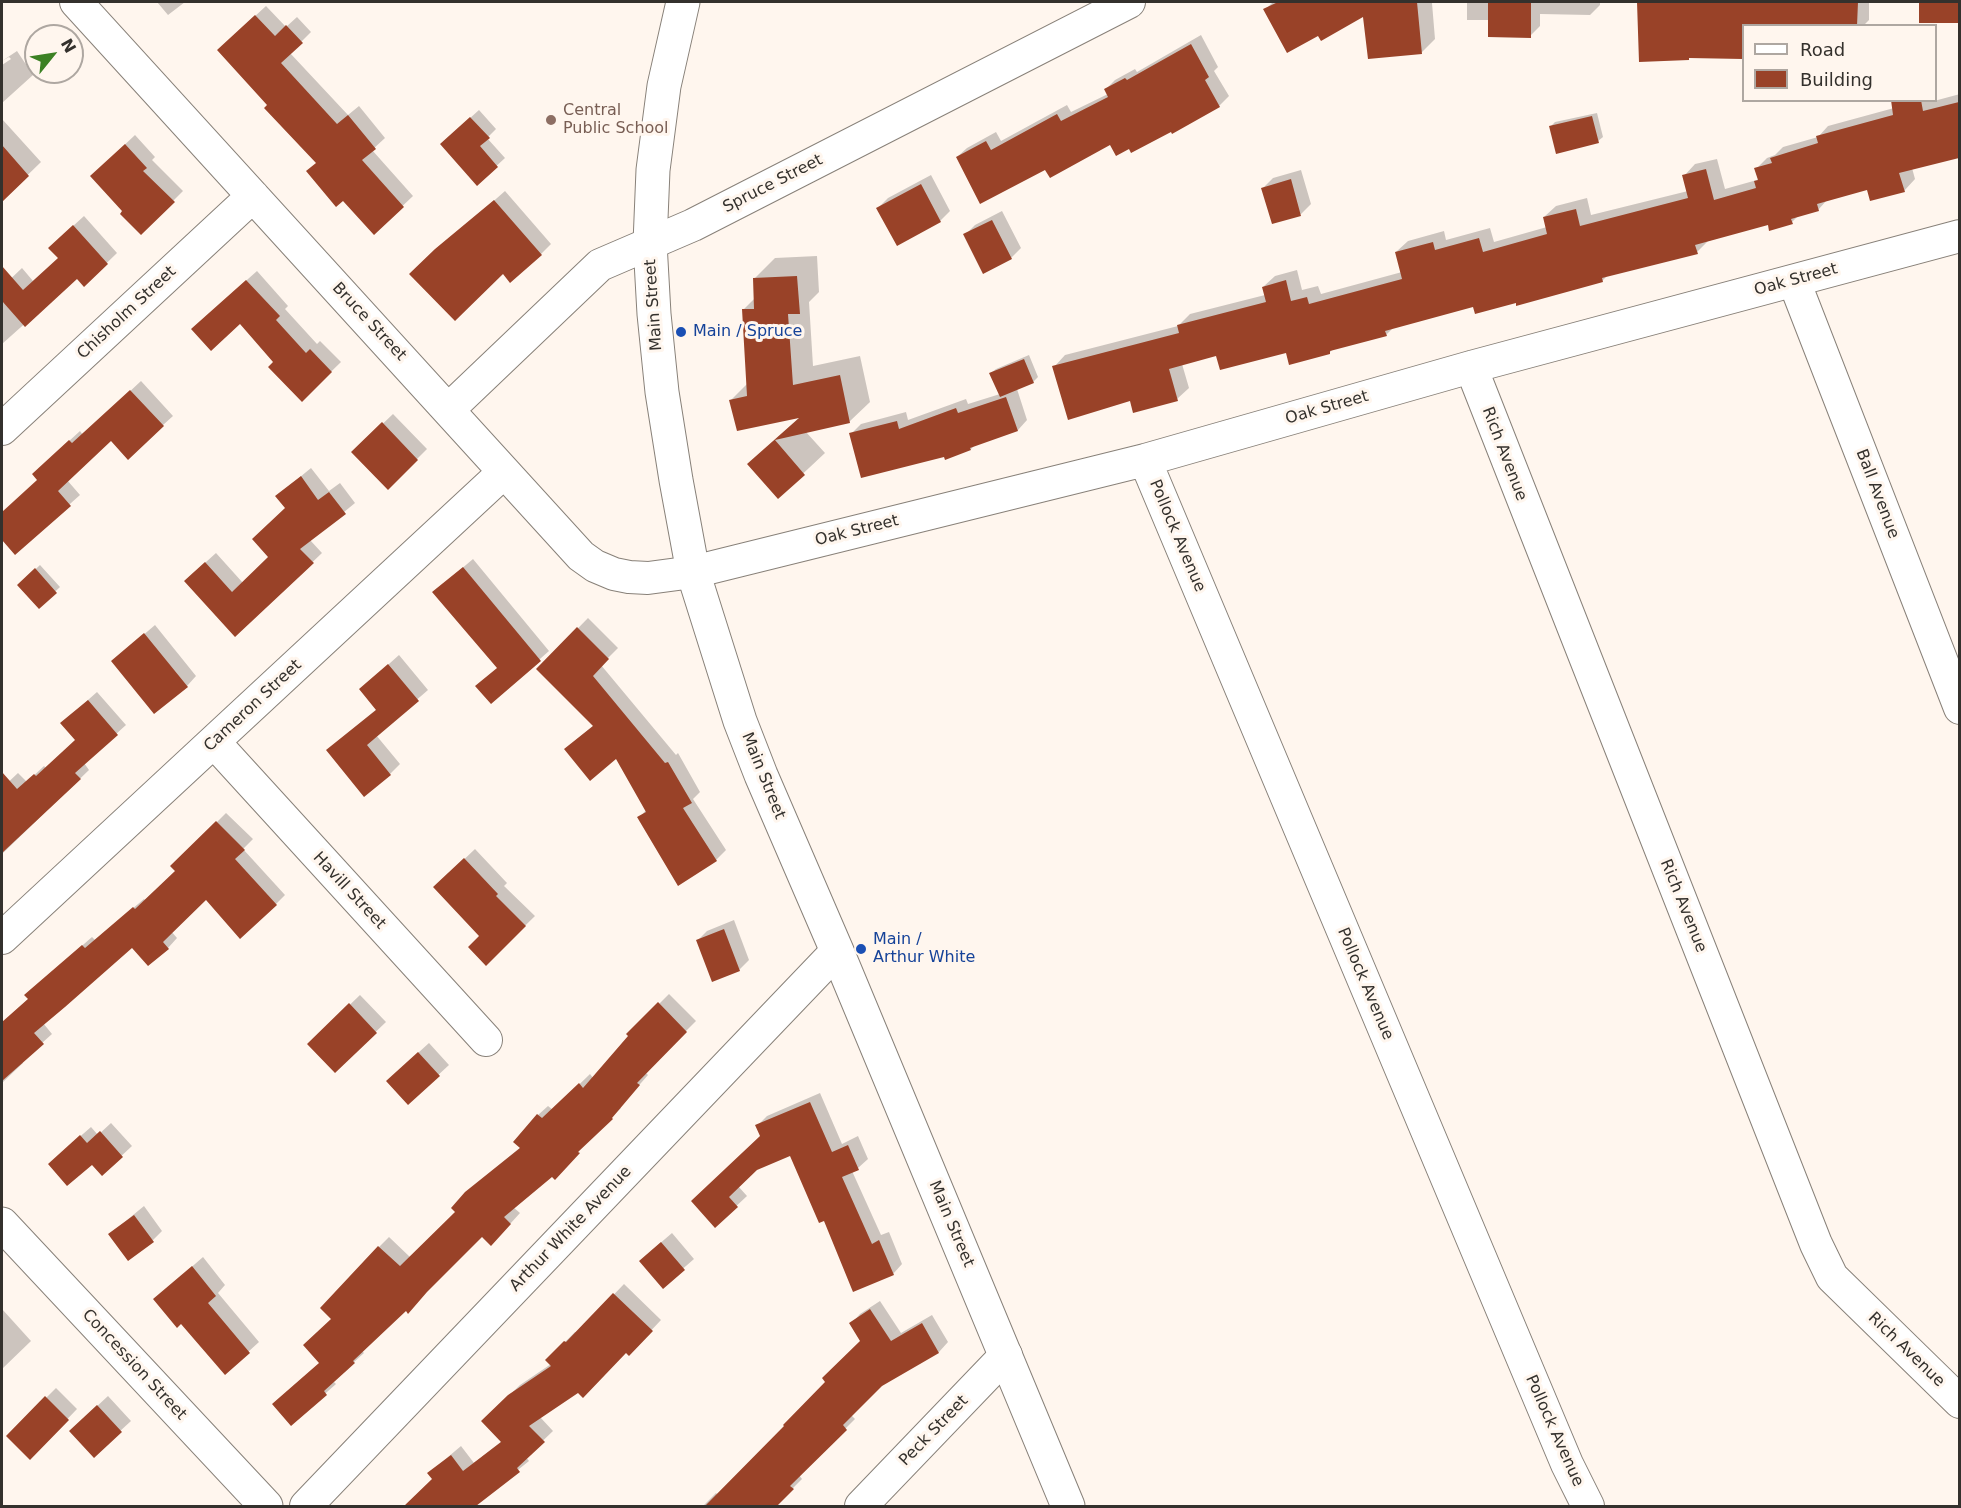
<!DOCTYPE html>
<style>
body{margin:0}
#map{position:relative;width:1961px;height:1508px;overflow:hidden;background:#fff6ee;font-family:"DejaVu Sans",sans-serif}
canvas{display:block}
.frame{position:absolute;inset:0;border:3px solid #34312d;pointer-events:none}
.legend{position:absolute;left:1742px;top:24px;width:195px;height:78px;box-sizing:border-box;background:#fff6ee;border:2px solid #aea7a1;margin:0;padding:8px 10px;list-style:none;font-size:18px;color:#34312d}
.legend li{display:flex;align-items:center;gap:12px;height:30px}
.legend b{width:30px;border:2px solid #aea7a1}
.north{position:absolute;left:24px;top:24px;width:60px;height:60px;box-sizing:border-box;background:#fff6ee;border:2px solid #aea7a1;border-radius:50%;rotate:60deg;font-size:16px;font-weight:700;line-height:24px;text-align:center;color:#34312d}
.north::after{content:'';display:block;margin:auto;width:21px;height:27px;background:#3c8124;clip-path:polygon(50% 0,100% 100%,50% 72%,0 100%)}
</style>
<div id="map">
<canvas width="1961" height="1508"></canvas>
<div class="frame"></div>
<ul class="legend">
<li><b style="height:8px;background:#fff"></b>Road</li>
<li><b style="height:16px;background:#994228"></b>Building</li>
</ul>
<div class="north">N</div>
</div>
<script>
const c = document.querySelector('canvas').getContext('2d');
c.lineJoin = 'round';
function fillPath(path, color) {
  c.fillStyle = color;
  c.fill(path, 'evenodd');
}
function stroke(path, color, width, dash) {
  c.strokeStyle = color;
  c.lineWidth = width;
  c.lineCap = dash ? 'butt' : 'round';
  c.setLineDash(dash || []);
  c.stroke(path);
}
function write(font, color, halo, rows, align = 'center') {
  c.font = font + ' "DejaVu Sans",sans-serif';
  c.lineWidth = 6;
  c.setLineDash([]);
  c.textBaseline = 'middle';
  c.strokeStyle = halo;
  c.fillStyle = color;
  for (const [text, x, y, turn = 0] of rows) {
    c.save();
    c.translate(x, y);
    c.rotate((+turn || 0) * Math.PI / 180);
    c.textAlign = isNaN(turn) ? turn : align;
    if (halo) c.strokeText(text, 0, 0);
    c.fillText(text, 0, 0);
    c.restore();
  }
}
const shadow = new Path2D(`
 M157,2H185L168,15Z
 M1273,2H1365L1368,7L1319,34L1265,10Z
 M1368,2H1458L1432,3L1435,39L1422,52L1374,57Z
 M1467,2H1600V5L1590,15L1540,14V26L1530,36L1490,20H1467Z
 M1638,2H1702L1703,44L1640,61Z
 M1728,2H1869V20L1863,26H1744V57H1727Z
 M1921,2H1960V22H1921Z
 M266,6L286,27L297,17L311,32L290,53L348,115L359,106L385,138L372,150L413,196L374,233L269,105L229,40Z
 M1201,35L1218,67L1214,71L1229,96L1219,106L1171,130L1130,147L1110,143L1046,168L957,157L967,148L996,132L1001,141L1067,105L1071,112L1108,94L1106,89L1115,80L1135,69L1137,72Z
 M17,51L33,75L2,103V65L11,59L9,57L2,61Z
 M1960,94V156L1912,168L1915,179L1904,191L1868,189L1827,200L1818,210L1799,215L1792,222L1769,223L1708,241L1697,252L1608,275L1602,281L1517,301L1474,305L1394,327L1386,335L1333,349L1330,352L1287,351L1217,355L1182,364L1189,388L1177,399H1131L1054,367L1065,355L1178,326L1190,314L1265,295L1263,287L1275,276L1297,270L1302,290L1318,286L1321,294L1402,272L1396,252L1408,241L1444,231L1446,240L1490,228L1494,242L1547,227L1544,217L1556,206L1587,198L1591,215L1688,191L1684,176L1695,164L1717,159L1725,189L1757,180L1759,178L1756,169L1767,158L1775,155L1783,147L1818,137L1828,126L1894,108L1893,100L1934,101Z
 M479,110L496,129L487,138L505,158L477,184L449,137Z
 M1597,113L1603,137L1598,141L1550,127L1555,122Z
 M2,119L41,162L2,200Z
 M135,135L155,157L152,160L183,191L141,233L124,211L101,167Z
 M1301,170L1311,204L1301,214L1273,222L1263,188L1273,178Z
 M931,175L950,211L940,221L897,244L878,208L888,198Z
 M505,191L551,244L541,254L503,272L421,265Z
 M1002,211L1021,248L1011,258L965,235L975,225Z
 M84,216L117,253L84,285L77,277L2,344V304L4,302L2,299V287L22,268L33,281L59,258L60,238Z
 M817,256L819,292L809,302L813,366L860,356L870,402L849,422L806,432L825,453L778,497L749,464L801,416L731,400L748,383L743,310L755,298L754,279L775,258Z
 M257,271L288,306L285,309L317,344L320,341L341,362L302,400L275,362L240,322L203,319Z
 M1029,355L1038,377L1033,382L1017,389L1027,420L1018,430L976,444L971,449L946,458L945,455L851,434L861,424L906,412L908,420L966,399L968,404L1000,394L991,373L996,369Z
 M141,381L173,416L163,425L111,439L67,480L80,495L15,553L2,538V513L39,479L44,464L80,431L83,435Z
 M393,414L427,449L388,488L353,452Z
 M311,468L329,491L340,483L355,503L310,540L322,553L236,635L196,571L216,553L243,583L270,557L287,508L277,496Z
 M473,559L549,651L491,702L498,667L434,592Z
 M40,565L60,587L39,607L19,585Z
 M588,618L618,648L601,665L676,755L678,753L700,792L693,799L726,850L716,860L639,818L647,809L616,757L576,740L594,725L538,669Z
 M155,625L196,676L187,686L113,661Z
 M399,655L428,690L376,735L400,764L390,774L338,741L377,709L361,689Z
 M97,692L126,725L84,763L89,770L2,854V788L18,773L27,782L44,766L46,768L77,740L71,715Z
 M226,813L253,839L243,849L285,895L276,904L206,898L171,931L177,938L168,948L132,946L43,1023L52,1034L22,1061L23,1063L2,1083V1023L29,998L36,986L92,937L95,940L144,899L145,900L177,870L173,866Z
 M475,849L507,883L504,886L535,916L486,964L481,936L435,887Z
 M734,920L749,960L739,970L697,941L707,931Z
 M669,994L696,1021L645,1072L648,1075L620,1107L621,1108L587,1141L565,1168L552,1175L513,1207L520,1213L501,1234L482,1235L362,1351L364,1353L333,1381L336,1384L291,1424L321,1362L333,1319L379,1247L389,1237L411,1258L457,1212L477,1183L521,1147L538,1115L548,1106L553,1110L590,1074L593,1078L631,1036L629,1034Z
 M360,995L386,1022L335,1071L309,1044Z
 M429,1043L449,1065L408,1103L398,1071Z
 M820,1093L842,1144L858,1136L868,1159L858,1168L852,1171L881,1235L889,1232L902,1264L893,1274L824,1219L790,1154L756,1169L738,1186L747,1196L715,1226L693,1201L761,1136L757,1126L767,1116Z
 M111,1123L132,1146L102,1174L92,1162L60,1154L91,1127L98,1135Z
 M144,1206L162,1231L153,1240L110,1234Z
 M672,1233L694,1259L663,1286L651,1251Z
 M203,1257L225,1285L218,1293L259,1342L225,1373L182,1322L155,1299Z
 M624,1284L661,1320L629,1354L626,1351L578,1391L540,1417L553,1431L526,1457L529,1461L473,1506H406L434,1479L429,1473L461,1446L474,1463L502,1441L483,1421L520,1385L551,1364L547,1360L575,1332L577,1333Z
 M880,1301L901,1333L932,1315L948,1342L939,1352L881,1385L851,1415L855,1419L799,1475L802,1479L775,1506H703L716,1493L718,1495L827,1382L862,1341L851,1324L860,1314Z
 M2,1309L31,1341L2,1369Z
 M56,1388L77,1409L30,1458L8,1436Z
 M108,1396L131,1421L94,1455L81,1421Z`);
const building = new Path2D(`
 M1278,2H1417L1422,54L1368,59L1363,17L1321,41L1318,36L1287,53L1263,9Z
 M1488,2H1531V38L1488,37Z
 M1637,2H1858L1857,26H1743V59L1689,58V60L1639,62Z
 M1919,2H1959V23H1919Z
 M255,15L275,36L286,25L303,43L281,63L337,124L348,115L376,149L362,160L404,207L374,235L343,201L336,207L306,171L316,163L264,108L267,105L217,50Z
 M1191,44L1209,77L1205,80L1220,107L1172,134L1171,132L1131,153L1129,149L1116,156L1110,145L1050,178L1045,170L980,204L956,157L986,141L991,150L1057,114L1061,121L1108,97L1104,89L1125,78L1127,80Z
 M1891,100H1921L1923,111L1959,102V158L1899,173L1905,192L1870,201L1867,190L1817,204L1819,211L1791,219L1793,224L1769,231L1768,225L1695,245L1698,254L1602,278L1603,282L1516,306V303L1475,314L1473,307L1385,331L1387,336L1330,351V354L1289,365L1286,353L1220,370L1216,356L1169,369L1178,401L1133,413L1130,401L1068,420L1052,366L1179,333L1177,325L1266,302L1262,287L1286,280L1291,301L1307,297L1309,304L1402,279L1395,252L1433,242L1435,250L1479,238L1483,252L1547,234L1543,217L1576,209L1580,226L1688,198L1682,175L1706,169L1714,200L1756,188L1754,181L1758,180L1754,168L1772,163L1770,158L1818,143L1816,136L1893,115Z
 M1592,116L1599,143L1556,154L1549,126Z
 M470,117L490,138L480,146L498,167L477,186L440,144Z
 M125,144L147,168L143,171L175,202L141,235L120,214L122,211L90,176Z
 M2,145L29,176L2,202Z
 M1291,179L1301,216L1272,224L1261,188Z
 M921,184L941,222L897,246L876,208Z
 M494,200L542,255L510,283L503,274L455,321L409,274L435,249Z
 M992,220L1012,259L983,274L963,234Z
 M73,225L108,264L84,287L77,279L25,327L2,301V266L23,290L58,258L48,248Z
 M797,276L800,314H788L793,385L840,375L850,423L775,440L805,475L778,499L747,464L799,418L737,431L729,400L747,396L742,309H754L753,278Z
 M246,280L280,316L276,320L306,353L310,349L332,372L302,402L268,367L273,362L240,324L211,351L191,329Z
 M1024,359L1034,383L1000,397L989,373Z
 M130,390L164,426L128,460L111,441L58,491L71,506L15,555L2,540V512L37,480L32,474L69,440L72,443Z
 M1006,397L1018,431L970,448L971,450L945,460L944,457L861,478L849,433L897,421L899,429L956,408L958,413Z
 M382,422L418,460L388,490L351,452Z
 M301,476L318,500L329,492L346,514L300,549L314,563L235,637L184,581L205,562L232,592L268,557L252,539L285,508L275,496Z
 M463,567L541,661L491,704L475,686L497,668L432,592Z
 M35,568L57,593L39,609L17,585Z
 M577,627L609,659L593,676L665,763L668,762L692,803L683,808L717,861L678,886L637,817L646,812L616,759L590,781L564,749L593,726L536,669Z
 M144,633L188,687L154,714L111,661Z
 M388,664L419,701L367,745L391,775L364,797L326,750L376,710L359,689Z
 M88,700L118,735L75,773L81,779L2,853V772L17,789L34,774L36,776L75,740L60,723Z
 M216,821L245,850L235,859L277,905L240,939L206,900L163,942L169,949L148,966L132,948L65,1007L34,1033L44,1044L2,1081V1022L28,999L24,995L82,945L85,948L133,907L135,909L175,871L170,866Z
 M464,858L498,894L496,896L526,926L486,966L468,947L479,936L433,887Z
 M724,929L740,971L712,982L696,940Z
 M658,1002L687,1032L637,1083L640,1085L612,1118L613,1119L578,1152L580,1153L555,1180L552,1177L504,1217L511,1224L491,1246L482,1237L427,1292L408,1314L406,1311L353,1361L355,1363L324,1391L327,1395L291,1426L272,1404L319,1363L303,1345L331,1319L320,1308L378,1246L400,1266L455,1212L451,1208L465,1192L520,1148L513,1142L537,1114L542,1118L579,1083L583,1088L628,1036L626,1034Z
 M349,1003L377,1033L335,1073L307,1044Z
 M418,1052L440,1076L408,1105L386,1081Z
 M810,1102L832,1152L848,1145L859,1170L842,1177L872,1244L879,1240L894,1275L853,1292L824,1221L819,1223L790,1156L757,1170L729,1197L738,1207L715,1228L691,1201L760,1136L755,1125Z
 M100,1131L123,1157L102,1176L92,1165L67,1186L48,1164L80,1135L87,1143Z
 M134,1215L154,1242L128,1261L108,1234Z
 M661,1242L685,1270L663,1289L639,1261Z
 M192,1266L216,1296L208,1303L250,1353L225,1375L181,1324L177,1328L153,1299Z
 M613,1293L653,1331L629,1356L626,1353L583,1398L578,1393L529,1426L545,1442L517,1468L520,1472L476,1506H404L432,1479L427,1473L451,1455L463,1471L501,1442L481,1421L508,1395L551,1366L545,1360L564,1341L566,1342Z
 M870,1309L891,1341L922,1323L939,1353L882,1386L843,1425L847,1430L790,1486L794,1489L777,1506H705L784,1426L783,1425L825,1382L822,1378L860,1341L849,1323Z
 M45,1396L69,1420L30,1460L6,1436Z
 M97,1405L122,1432L94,1458L69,1431Z`);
const street = new Path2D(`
 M76,2L581,556L595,566L614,574L629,577L648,578L693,572L1145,460L1471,367L1960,236
 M1794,281L1960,708
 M1471,367L1816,1244L1832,1277L1960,1402
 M449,409L600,265L693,225L1129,2
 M2,429L253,196
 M1145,460L1567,1464L1588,1506
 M214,742L486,1040
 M2,938L504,472
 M306,1506L837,951
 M861,1506L1006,1355`);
const secondary = new Path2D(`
 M683,2L664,86L653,170L650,243L654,314L662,392L676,480L693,572L740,721L761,775L837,951L1068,1506
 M2,1224L266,1506`);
const markers = [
 [551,120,6,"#8d6e63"],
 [681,332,6,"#1a4fb4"],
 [861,949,6,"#1a4fb4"]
];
const educationNames = [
 ["Central",563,111],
 ["Public School",563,129]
];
const streetNames = [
 ["Spruce Street",773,184,-27],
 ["Oak Street",1796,280,-15],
 ["Main Street",654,305,-94],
 ["Chisholm Street",127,313,-43],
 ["Bruce Street",369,322,47],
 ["Oak Street",1327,408,-16],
 ["Rich Avenue",1504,454,69],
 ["Ball Avenue",1877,494,69],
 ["Oak Street",857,531,-14],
 ["Pollock Avenue",1177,536,67],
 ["Cameron Street",253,706,-43],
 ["Main Street",763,776,68],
 ["Havill Street",349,891,47],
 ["Rich Avenue",1683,906,68],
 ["Pollock Avenue",1365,984,67],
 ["Main Street",951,1224,67],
 ["Arthur White Avenue",571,1229,-46],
 ["Rich Avenue",1906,1350,44],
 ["Concession Street",134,1365,47],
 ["Peck Street",934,1431,-46],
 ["Pollock Avenue",1554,1431,66]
];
const transitNames = [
 ["Main / Spruce",693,332],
 ["Main /",873,940],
 ["Arthur White",873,958]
];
fillPath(shadow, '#0003');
fillPath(building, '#994228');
stroke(street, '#888179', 34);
stroke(secondary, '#888179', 35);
stroke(street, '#fff', 32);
stroke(secondary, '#fff', 33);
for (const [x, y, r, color] of markers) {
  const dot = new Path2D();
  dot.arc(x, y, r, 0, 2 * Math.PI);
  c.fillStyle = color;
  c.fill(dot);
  stroke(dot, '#fff6ee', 2);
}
write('16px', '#785e54', '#fff6ee', educationNames, 'left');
write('16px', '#34312d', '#fff6ee', streetNames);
write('16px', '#164399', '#fff6ee', transitNames, 'left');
</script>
